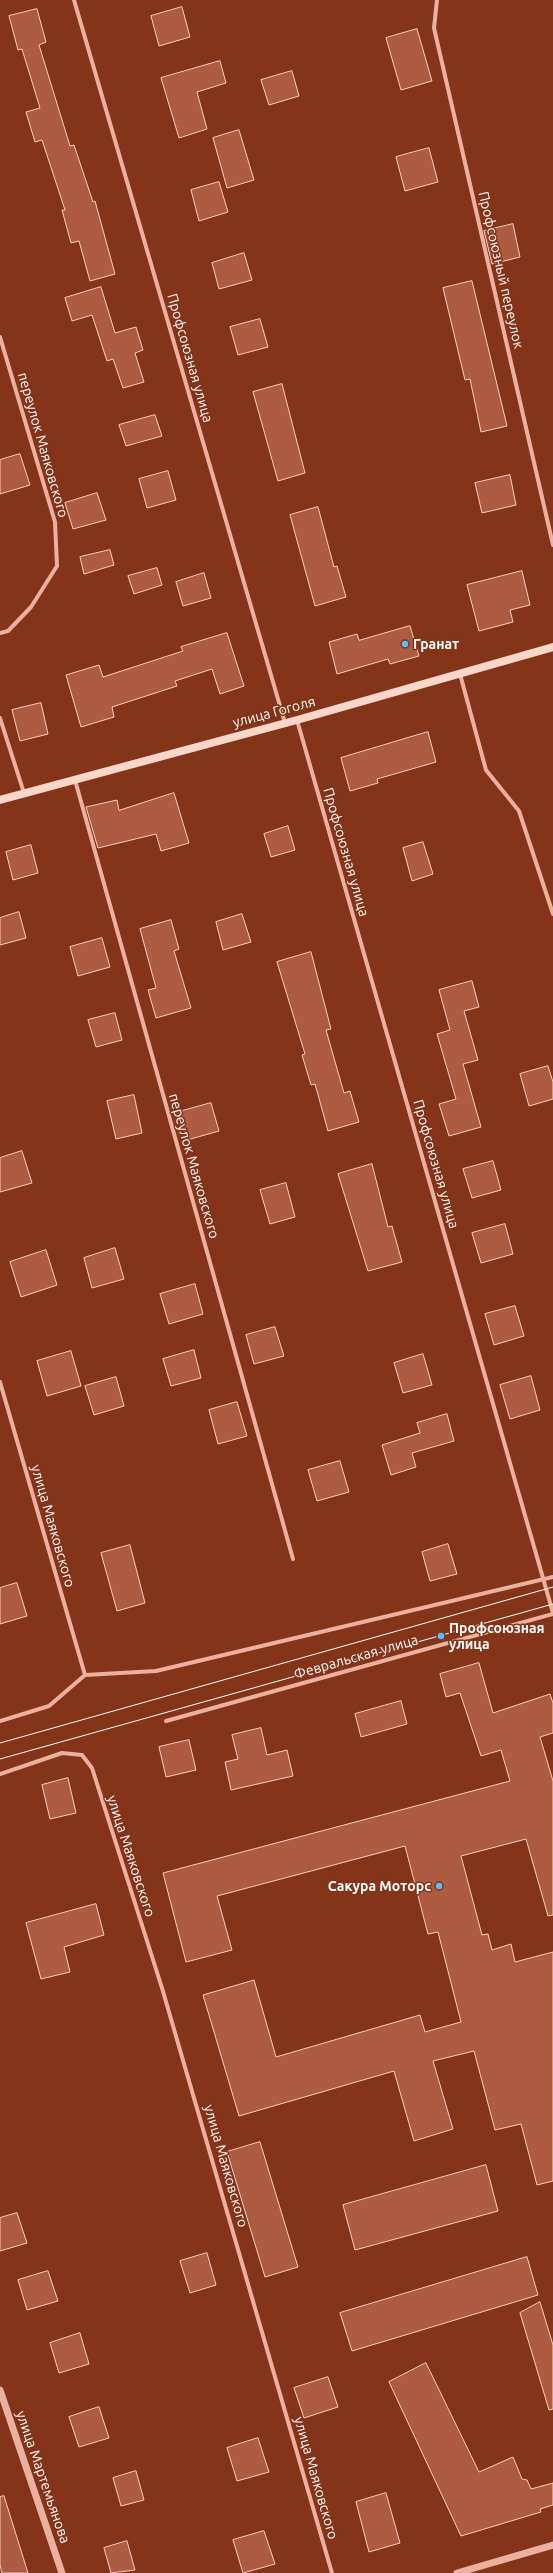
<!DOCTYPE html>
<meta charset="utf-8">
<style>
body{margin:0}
canvas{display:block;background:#833419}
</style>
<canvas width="553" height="2573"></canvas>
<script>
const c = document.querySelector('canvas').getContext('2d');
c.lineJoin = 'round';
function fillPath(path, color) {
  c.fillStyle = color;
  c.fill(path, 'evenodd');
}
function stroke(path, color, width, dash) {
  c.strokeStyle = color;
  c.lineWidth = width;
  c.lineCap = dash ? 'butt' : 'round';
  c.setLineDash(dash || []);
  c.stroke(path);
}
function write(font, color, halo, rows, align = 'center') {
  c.font = font + ' Ubuntu,sans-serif';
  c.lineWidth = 3;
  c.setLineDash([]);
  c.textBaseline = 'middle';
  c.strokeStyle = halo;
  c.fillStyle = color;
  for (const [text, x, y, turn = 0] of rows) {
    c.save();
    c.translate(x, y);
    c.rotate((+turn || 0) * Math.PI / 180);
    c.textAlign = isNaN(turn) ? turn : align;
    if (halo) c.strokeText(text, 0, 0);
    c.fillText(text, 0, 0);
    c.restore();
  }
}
const building = new Path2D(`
 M182,7L190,37L159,46L151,16Z
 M37,9L46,42L39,45L70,146L74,145L93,202L95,201L115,274L90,281L79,241L71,243L62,210H65L42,140L35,142L26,112L40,108L22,49L18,50L9,16Z
 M417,29L432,81L401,90L386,38Z
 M220,61L226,83L197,92L207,129L179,138L161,78Z
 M292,71L299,96L269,105L261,80Z
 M239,130L254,180L227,188L213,138Z
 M429,148L438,182L405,191L396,157Z
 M219,182L228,212L199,221L191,190Z
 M513,224L520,257L492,264L484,231Z
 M244,253L252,280L219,289L212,263Z
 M472,281L507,426L481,432L470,379L465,380L443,288Z
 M101,287L115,333L136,327L143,350L135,353L144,382L123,388L113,359L107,361L92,315L72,321L65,298Z
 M260,319L268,347L238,355L230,327Z
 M282,384L305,473L278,481L253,392Z
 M155,415L162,436L126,446L119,425Z
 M20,454L30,485L0,494V460Z
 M168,471L176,500L147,508L139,479Z
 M510,475L516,505L482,513L475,483Z
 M97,493L106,520L73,529L65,503Z
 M318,507L334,567L337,566L346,597L315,606L290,515Z
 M110,550L114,565L84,574L80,557Z
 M157,568L162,585L134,594L128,576Z
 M522,571L530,605L510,610L513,622L479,631L467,585Z
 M204,573L211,598L183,606L176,582Z
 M410,626L419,656L390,664L388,659L337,674L329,642L357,634L359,640Z
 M227,633L244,686L220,694L212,669L175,681L177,686L112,707L114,717L81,727L66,675L99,665L103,677L183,651L181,647Z
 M41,703L48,734L20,741L12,710Z
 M428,732L436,762L377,779L378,783L350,791L341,758Z
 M174,793L189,843L161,851L156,834L98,848L86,807L117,800L119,810Z
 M288,826L295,850L271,857L264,834Z
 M423,842L433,874L412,881L403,848Z
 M31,845L38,873L13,880L6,852Z
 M19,912L26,938L0,945V918Z
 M242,914L251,942L223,950L216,922Z
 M171,920L179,949L174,951L191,1008L156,1018L148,990L156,988L140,929Z
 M102,938L110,967L78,976L70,947Z
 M311,952L331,1029L326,1030L344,1093L350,1091L359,1122L328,1131L315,1084L311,1085L302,1055L305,1054L277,962Z
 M472,981L479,1007L464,1011L478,1060L463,1064L481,1127L449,1136L439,1104L456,1099L437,1034L450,1030L439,990Z
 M115,1013L122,1040L96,1047L88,1020Z
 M548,1066L553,1082V1099L529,1106L520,1074Z
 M134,1095L142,1133L116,1139L107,1101Z
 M211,1103L219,1131L187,1140L179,1112Z
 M22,1151L32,1183L0,1192V1158Z
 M493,1161L501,1190L472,1198L463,1169Z
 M372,1164L388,1227L392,1226L402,1262L368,1271L338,1174Z
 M286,1183L295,1217L270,1224L260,1190Z
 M505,1224L513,1254L481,1263L472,1233Z
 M115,1248L124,1279L92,1288L84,1258Z
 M46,1250L57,1285L21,1297L10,1262Z
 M195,1284L203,1314L169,1324L160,1294Z
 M515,1306L524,1336L494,1345L485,1314Z
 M275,1327L284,1356L254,1364L246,1335Z
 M194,1350L201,1378L171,1386L163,1359Z
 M71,1351L81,1386L47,1396L37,1361Z
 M423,1354L432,1385L403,1393L394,1363Z
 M531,1376L540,1410L510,1419L500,1385Z
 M116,1377L124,1406L94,1415L85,1386Z
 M237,1402L247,1436L218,1444L209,1410Z
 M447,1414L454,1441L412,1453L416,1467L391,1475L382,1445L420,1433L417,1423Z
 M340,1461L349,1492L317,1501L308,1470Z
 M448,1544L457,1574L430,1581L422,1552Z
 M130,1545L145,1603L117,1611L101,1553Z
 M17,1583L27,1616L0,1624V1588Z
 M479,1663L493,1713L550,1694L553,1703V1733L540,1737L553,1781V1915L548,1916L526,1839L461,1856L482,1935L488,1934L492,1950L511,1944L515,1962L553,1952V2181L537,2185L521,2124L495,2130L474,2051L433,2061L453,2129L414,2141L394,2071L239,2116L203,1995L254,1980L276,2057L420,2015L425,2032L461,2022L438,1932L428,1934L405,1846L217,1896L232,1950L186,1962L163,1873L510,1781L501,1750L481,1756L460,1693L446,1697L440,1674Z
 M401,1701L407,1724L361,1737L355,1714Z
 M261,1728L267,1755L287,1750L293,1776L231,1790L225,1762L238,1759L232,1735Z
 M189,1740L196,1770L166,1777L159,1747Z
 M68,1778L76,1813L50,1819L42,1785Z
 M96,1904L104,1935L64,1947L70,1972L41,1979L26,1923Z
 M260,2142L298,2267L265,2277L227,2152Z
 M486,2165L498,2211L355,2250L343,2205Z
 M17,2213L27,2243L0,2251V2218Z
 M207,2253L216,2285L190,2293L180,2261Z
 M527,2257L538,2295L352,2351L340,2313Z
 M48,2271L58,2301L27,2310L18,2280Z
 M540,2302L553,2345V2409L549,2410L520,2313Z
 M80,2333L89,2364L59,2373L50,2343Z
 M426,2363L479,2472L513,2457L522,2479L527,2480L531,2489L553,2483V2505L540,2509L541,2512L461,2536L389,2382Z
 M328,2377L338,2407L304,2418L294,2388Z
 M99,2407L109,2438L79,2447L69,2417Z
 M258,2438L269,2472L237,2481L227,2448Z
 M136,2471L144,2500L121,2506L113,2478Z
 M386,2493L400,2543L369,2552L356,2502Z
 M4,2496L28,2573H2L0,2565V2497Z
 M264,2531L275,2564L243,2573L233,2540Z
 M127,2541L135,2570L111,2573L104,2548Z`);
const minor = new Path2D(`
 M74,0L285,723
 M437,0L434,28L553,545
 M0,337L55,522L57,566L31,607L8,631L0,633
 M460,674L486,770L519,811L553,914
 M0,718L24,793
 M297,720L553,1613
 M75,780L293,1559
 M0,1382L85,1675
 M0,1721L49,1706L85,1675L156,1671L553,1577
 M166,1721L553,1614
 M0,1774L62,1753L82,1755L92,1768L162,1988L332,2573`);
const tertiary = new Path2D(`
 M0,2390L62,2573
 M457,2573L553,2545`);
const secondary = new Path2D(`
 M0,800L297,720L553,647`);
const tram = new Path2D(`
 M0,1743L553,1587
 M0,1759L553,1604`);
const markers = [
 [405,644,4,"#58bcff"],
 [441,1636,4,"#58bcff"],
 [439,1886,4,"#58bcff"]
];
const streetNames = [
 ["Профсоюзный переулок",501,270,77],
 ["Профсоюзная улица",190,358,74],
 ["переулок Маяковского",43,445,74],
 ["улица Гоголя",274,712,-15],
 ["Профсоюзная улица",346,852,74],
 ["Профсоюзная улица",436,1164,74],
 ["переулок Маяковского",194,1166,74],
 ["улица Маяковского",53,1526,74],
 ["Февральская улица",356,1657,-16],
 ["улица Маяковского",131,1856,72],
 ["улица Маяковского",226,2166,74],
 ["улица Мартемьянова",43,2477,71],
 ["улица Маяковского",316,2478,74]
];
const poiNames = [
 ["Гранат",413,644],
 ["Профсоюзная",449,1628],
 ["улица",449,1644],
 ["Сакура Моторс",431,1886,"right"]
];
fillPath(building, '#ad5b41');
stroke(building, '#f9cfc3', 1);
stroke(minor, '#ecb09e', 4);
stroke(tertiary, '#ecb09e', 7);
stroke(secondary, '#f8d6ca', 8);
stroke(tram, '#fff', 1);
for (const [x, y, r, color] of markers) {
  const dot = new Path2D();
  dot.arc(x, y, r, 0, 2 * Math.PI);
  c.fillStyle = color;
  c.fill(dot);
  stroke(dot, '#833419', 1.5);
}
write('14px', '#fff', '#833419', streetNames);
write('bold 14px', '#fff', '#833419', poiNames, 'left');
</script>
